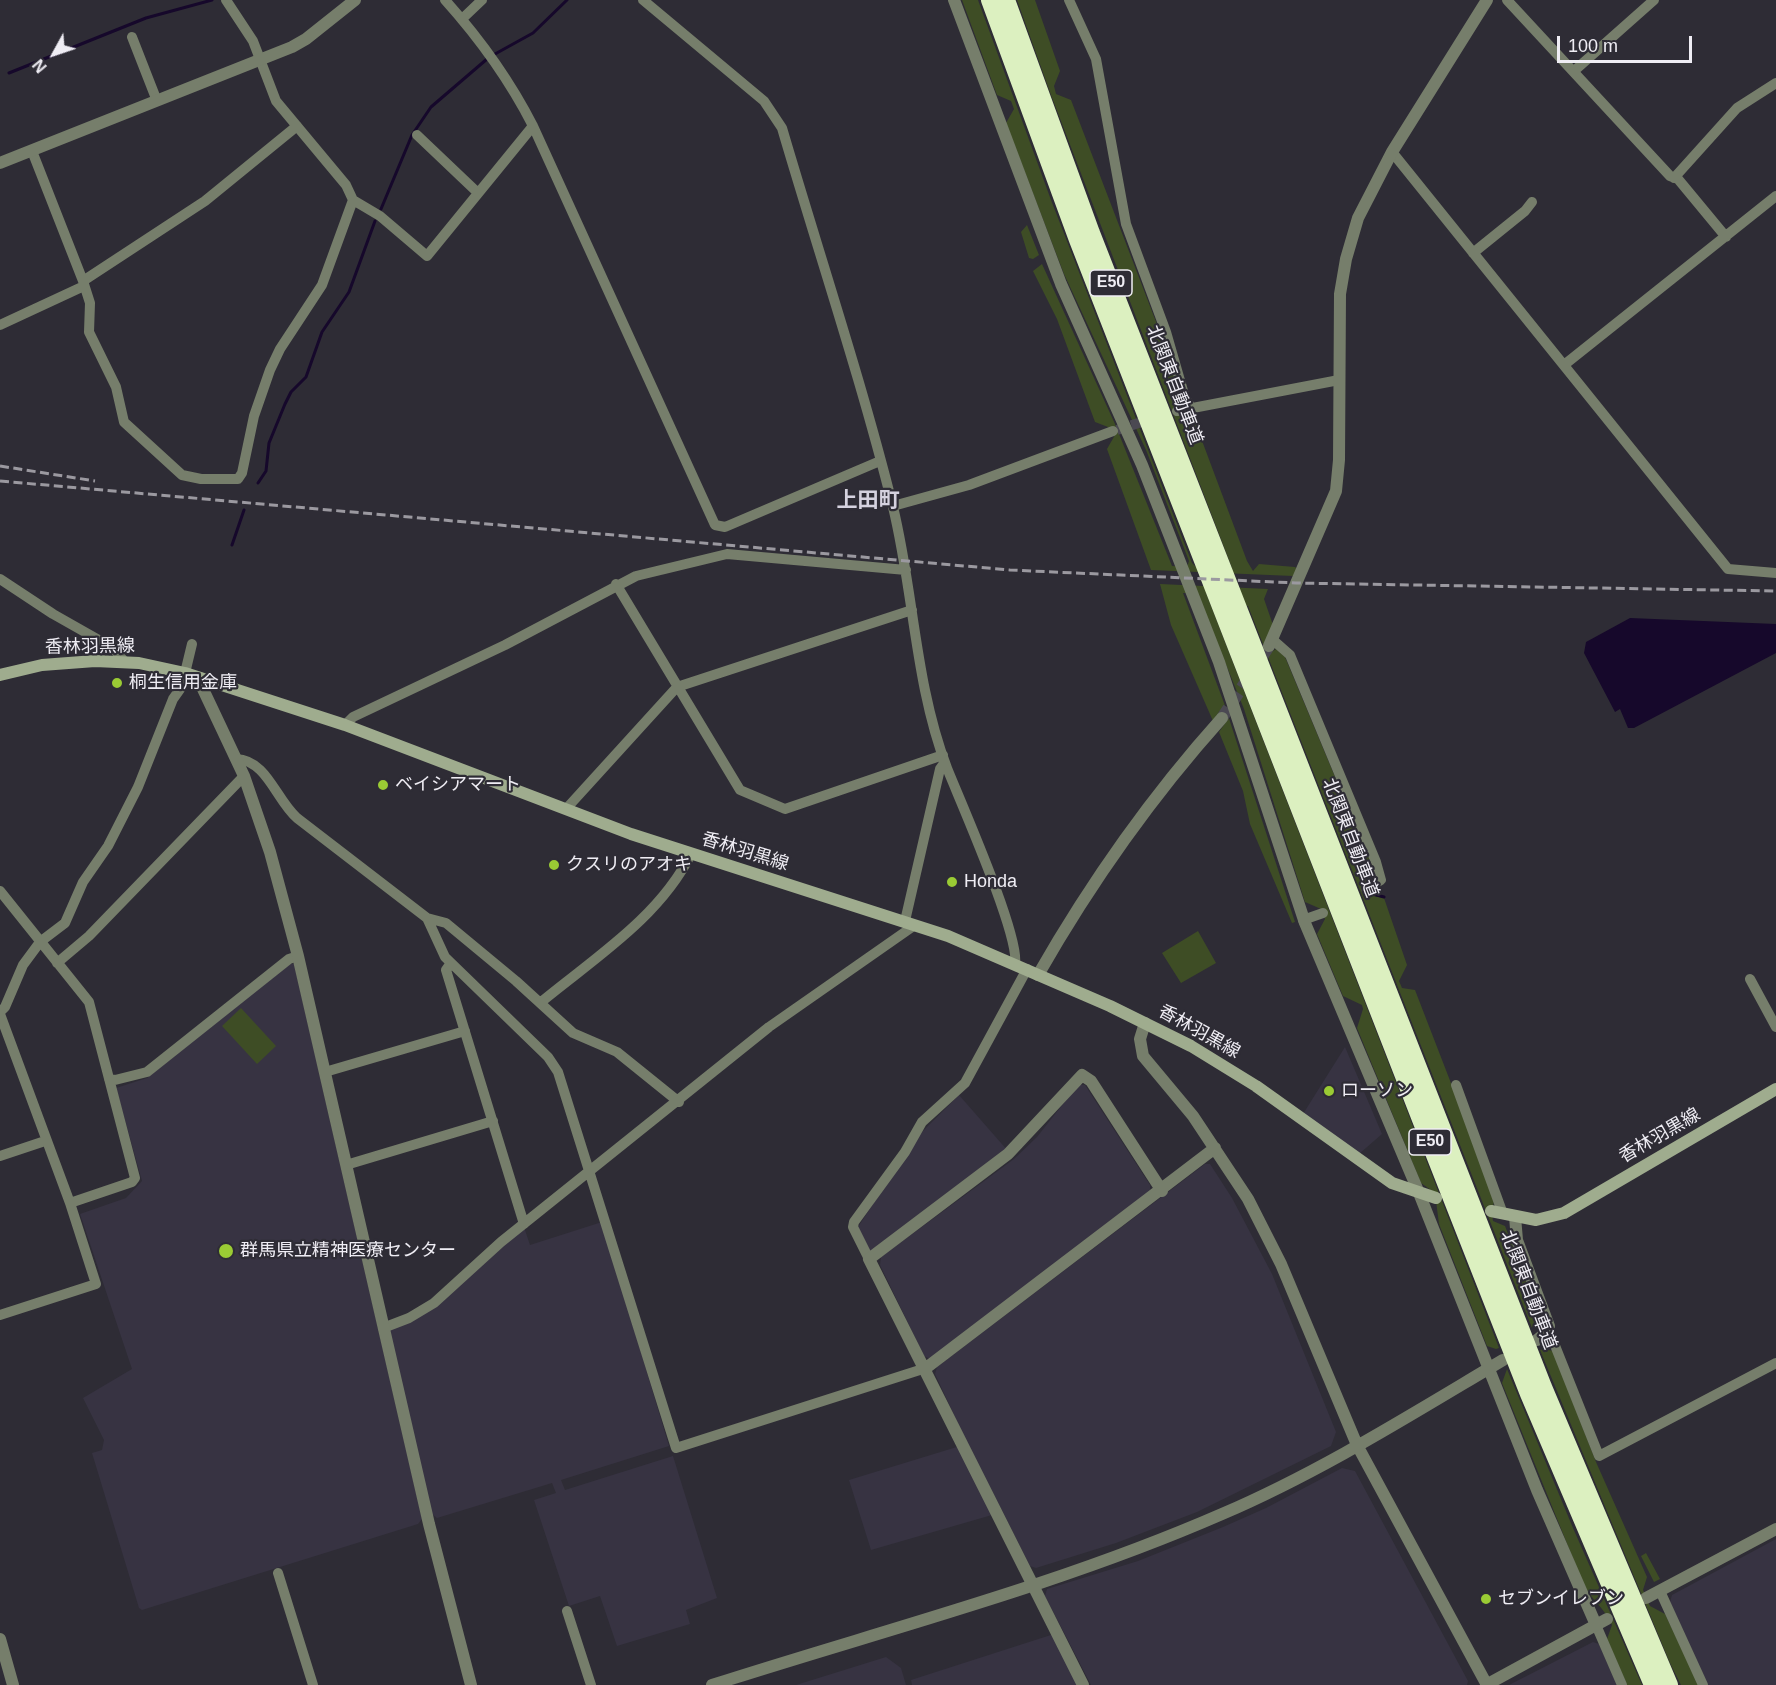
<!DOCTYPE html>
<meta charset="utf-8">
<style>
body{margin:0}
#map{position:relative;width:1776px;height:1685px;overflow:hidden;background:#2e2c35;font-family:Helvetica,sans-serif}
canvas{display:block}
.north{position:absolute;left:24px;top:24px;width:60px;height:60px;-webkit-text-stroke:4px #2e2c35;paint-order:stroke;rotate:230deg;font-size:16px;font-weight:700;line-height:24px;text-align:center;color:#efedf4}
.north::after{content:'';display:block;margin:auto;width:21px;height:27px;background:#efedf4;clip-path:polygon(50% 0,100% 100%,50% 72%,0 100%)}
.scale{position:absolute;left:1557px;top:36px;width:135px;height:27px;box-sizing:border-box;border:3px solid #efedf4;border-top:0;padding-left:8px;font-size:18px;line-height:21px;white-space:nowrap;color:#efedf4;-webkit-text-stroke:4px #2e2c35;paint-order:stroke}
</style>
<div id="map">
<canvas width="1776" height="1685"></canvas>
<div class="north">N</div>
<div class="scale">100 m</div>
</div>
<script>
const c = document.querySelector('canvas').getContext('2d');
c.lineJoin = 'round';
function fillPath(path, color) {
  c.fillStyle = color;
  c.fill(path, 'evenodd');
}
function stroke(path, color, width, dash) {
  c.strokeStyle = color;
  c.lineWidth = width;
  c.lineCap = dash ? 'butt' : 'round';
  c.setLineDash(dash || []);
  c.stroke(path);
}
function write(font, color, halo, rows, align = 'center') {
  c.font = font + ' Helvetica,"Noto Sans JP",sans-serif';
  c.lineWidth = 4.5;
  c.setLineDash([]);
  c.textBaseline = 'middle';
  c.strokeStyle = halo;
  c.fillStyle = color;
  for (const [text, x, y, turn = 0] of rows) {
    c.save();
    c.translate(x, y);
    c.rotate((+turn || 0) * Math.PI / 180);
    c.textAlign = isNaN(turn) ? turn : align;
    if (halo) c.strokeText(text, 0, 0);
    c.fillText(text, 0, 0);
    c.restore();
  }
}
const built = new Path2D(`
 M290,964H294L422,1519L418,1524L142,1610L139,1608L92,1453L102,1450L104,1440L83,1398L132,1369L80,1214L126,1198L142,1181L116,1088L147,1078Z
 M1345,1047L1382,1134L1359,1154L1303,1114Z
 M1078,1085H1085L1150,1185V1192L930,1359L924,1356L880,1265L881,1257L1014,1159L1037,1137Z
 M959,1095L1008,1151L871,1252L858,1227L916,1138Z
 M1205,1164H1210L1232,1198L1272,1274L1336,1432L1331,1446L1197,1512L1116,1543L1036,1568L1030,1566L961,1430L935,1374L937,1367Z
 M602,1222L669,1446L561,1480L565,1490L673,1456L717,1598L686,1610L690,1624L617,1646L600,1596L569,1606L534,1500L556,1493L552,1483L437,1518L432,1514L387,1329L409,1321L524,1227L530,1245Z
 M960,1446L992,1515L871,1550L849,1480Z
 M1342,1468L1355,1471L1468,1681L1467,1685H1091L1045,1596L1047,1589L1138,1561L1223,1527L1266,1508Z
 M1776,1539V1685H1708L1670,1602L1672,1595Z
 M1054,1634L1080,1685H912L911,1680Z
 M1593,1642L1599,1644L1617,1685H1509Z
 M886,1657L901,1668L906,1685H796Z`);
const green = new Path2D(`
 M962,0H978L1051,200L1192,563L1196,567L1232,568L1051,95L1017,0H1035L1060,71L1054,86L1056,94L1071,100L1171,361L1179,396L1175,406L1178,415L1195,422L1247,561L1253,571L1259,564L1295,567L1297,569L1293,576L1151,570L1107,449L1115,435L1108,427L1095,422L1057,319L1033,271L1042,264L1115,424L1172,566L1187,567L1189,561L1146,450L1064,274L1006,123L1014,109L1011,101L997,95Z
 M1027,225L1039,255L1033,259L1029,258L1021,232Z
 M1160,584L1268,589L1264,599L1273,625L1266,642L1273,651L1276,649L1285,657L1373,868L1364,885L1369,895L1384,898L1407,965L1399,981L1402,988L1415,990L1495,1197L1493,1206H1491L1493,1221L1505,1226L1538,1310L1532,1328L1248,606L1206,593L1499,1348L1496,1349L1487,1346L1439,1224L1435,1193L1421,1183L1357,1028L1363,1009L1362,1005L1343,996L1317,934L1325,919L1321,909L1305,902L1244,709L1197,593H1183L1224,703L1295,922L1292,923L1250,824L1243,791L1219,732L1226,722L1219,713L1213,721L1171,625Z
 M1198,931L1216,963L1181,983L1162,953Z
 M241,1008L276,1046L257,1064L222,1026Z
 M1544,1349L1553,1351L1596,1462L1647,1577L1643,1590L1650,1606L1665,1614L1699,1685H1681L1670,1663L1540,1350Z
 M1507,1369L1573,1528L1642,1685H1627L1607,1639L1612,1625C1604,1607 1591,1600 1583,1583L1502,1383Z
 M1646,1553L1660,1579L1654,1582L1641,1556Z`);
const water = new Path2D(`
 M1630,618L1776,624V653L1634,728H1628L1620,709L1615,712L1584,653L1586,642Z`);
const stream = new Path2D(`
 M495,54L533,33L567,0
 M9,73L146,18L212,0
 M381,209L412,135L431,107L487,59
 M258,483L266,471L269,443L285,404L291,392L306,377L322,332L349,292L375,221
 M232,545L244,510
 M1369,893L1384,897`);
const minorTunnel = new Path2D(`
 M1117,430L1154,418`);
const tertiaryTunnel = new Path2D(`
 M1222,718L1269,646`);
const minor = new Path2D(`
 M445,0C480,39 509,79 533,126L715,525L725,527L880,461
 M643,0L764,101L782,128C819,254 861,379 893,507C914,593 915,685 947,768C961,803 1020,936 1015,964
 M1069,0L1096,59L1126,224L1166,332L1185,398L1192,409
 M1507,0L1670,176L1678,179L1726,237
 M462,19L482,0
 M132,37L157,101
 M1574,71L1654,0
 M417,135L478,193
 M32,151L83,281L90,303L89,332L116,387L124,422L182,475L201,479H238L242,473L254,416L270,370L280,349L322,285L353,200L346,185L276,101L253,41L226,0
 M1392,152L1728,569L1776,573
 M1674,178L1737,108L1776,83
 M353,200L380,216L427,256L533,126
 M1473,253L1525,211L1532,202
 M83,281L205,201L297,126
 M0,325L84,286
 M1564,365L1776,196
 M1177,411L1339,380
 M893,506L969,485L1113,431
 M0,579L53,614L113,648L124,661
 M616,584L740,790L785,809L943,755
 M1273,640L1290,655L1376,862L1381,880L1366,889
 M185,673L192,644
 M345,725L353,717L505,645L636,576L727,554L906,570
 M236,759C267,760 276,800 297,818L427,918L446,923L516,981L573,1033L617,1052L679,1102
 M566,809L677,687L912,610
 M0,891L89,1002L135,1178L132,1182L70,1203
 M427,918L445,957L548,1057L558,1072L676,1448L926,1368
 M1303,920L1323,913
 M905,921L940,769L945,762
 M57,963L89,936L244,776
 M451,963L446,970L524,1224
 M1750,979L1776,1027
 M540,1003C593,959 659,918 691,854
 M0,1012L5,1007L23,965L40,942L65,923L83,882L108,846L138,787L173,699L190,675
 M0,1014L70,1203L96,1284L0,1315
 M325,1072L465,1031
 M109,1079L115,1080L147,1072L289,959L298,956
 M1456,1085L1503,1214
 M0,1156L45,1141
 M346,1165L493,1121
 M869,1259L853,1227L854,1222L905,1152L922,1122L965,1083L1027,969
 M383,1328L409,1318L434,1303L501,1242L769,1027L915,925
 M1547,1332L1552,1338L1599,1456L1776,1363
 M278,1573L313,1685
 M1660,1591L1703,1685
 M567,1611L591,1685
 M1596,1625L1622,1685`);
const tertiary = new Path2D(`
 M954,0L1061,284L1142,465L1219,662L1305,923L1419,1193L1537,1490L1596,1625
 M0,163L292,47L306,39L355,0
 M1269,646L1336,491L1339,460L1340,294L1346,259L1358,218L1392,152L1487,0
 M200,678L202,687L244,776L270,852L298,956L429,1524L471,1685
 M1038,975C1090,884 1152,796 1222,718
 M1145,1023L1140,1039L1143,1056L1193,1116L1248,1199L1281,1264L1357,1445L1487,1685
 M1515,1217L1517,1240L1549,1326L1547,1332L1537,1340
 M926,1368L1215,1148
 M1646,1598L1776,1529
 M0,1639L13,1685
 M712,1685C883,1630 1057,1586 1222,1514C1320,1472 1412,1414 1503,1360
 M1083,1685L869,1259L1008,1154L1082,1075L1091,1081L1162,1191
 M1486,1685L1607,1619`);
const secondary = new Path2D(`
 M0,675L42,665L95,661L139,663L185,673L345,725L631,834L948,936L1110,1006L1191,1046L1256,1086L1392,1183L1436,1198
 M1491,1211L1536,1220L1564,1213L1776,1089`);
const motorway = new Path2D(`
 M990,0L1078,240L1422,1122L1529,1394L1653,1685
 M1006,0L1091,233L1543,1387L1669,1685`);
const rail = new Path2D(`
 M0,466L95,481
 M0,481L1010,570L1296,583L1776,591`);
const markers = [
 [117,683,6,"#9acb34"],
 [383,785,6,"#9acb34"],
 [554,865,6,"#9acb34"],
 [952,882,6,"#9acb34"],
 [1329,1091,6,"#9acb34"],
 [226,1251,8,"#9acb34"],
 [1486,1599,6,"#9acb34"]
];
const shields = [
 [1111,283,42],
 [1430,1142,42]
];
const shieldNames = [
 ["E50",1111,283],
 ["E50",1430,1142]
];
const streetNames = [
 ["北関東自動車道",1174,385,69],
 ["香林羽黒線",90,647,-1],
 ["北関東自動車道",1350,838,69],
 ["香林羽黒線",745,852,17],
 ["香林羽黒線",1199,1032,29],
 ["香林羽黒線",1660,1136,-30],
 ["北関東自動車道",1528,1290,69]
];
const poiNames = [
 ["桐生信用金庫",129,683],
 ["ベイシアマート",395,785],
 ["クスリのアオキ",566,865],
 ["Honda",964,882],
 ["ローソン",1341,1091],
 ["群馬県立精神医療センター",240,1251],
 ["セブンイレブン",1498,1599]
];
const quarterNames = [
 ["上田町",868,501]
];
fillPath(built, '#373342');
fillPath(green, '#3e4d25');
fillPath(water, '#16082b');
stroke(stream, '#16082b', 3);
stroke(minorTunnel, '#4b4952', 10, [10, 5]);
stroke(tertiaryTunnel, '#4b4952', 12, [12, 6]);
stroke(minor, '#767e6b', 10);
stroke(tertiary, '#767e6b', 12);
stroke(secondary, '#9fac8e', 12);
stroke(motorway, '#dcf0c0', 18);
stroke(rail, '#9b99a0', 3, [9, 4.5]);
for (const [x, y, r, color] of markers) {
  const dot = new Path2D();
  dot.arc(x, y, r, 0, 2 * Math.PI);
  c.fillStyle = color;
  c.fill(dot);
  stroke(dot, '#2e2c35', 2);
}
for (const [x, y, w] of shields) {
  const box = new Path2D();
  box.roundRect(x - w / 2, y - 13, w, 26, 4.5);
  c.fillStyle = '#2e2c35';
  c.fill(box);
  stroke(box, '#efedf4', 1.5);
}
write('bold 16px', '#efedf4', null, shieldNames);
write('18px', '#efedf4', '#2e2c35', streetNames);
write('18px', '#efedf4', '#2e2c35', poiNames, 'left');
write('bold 21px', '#d5d2df', '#2e2c35', quarterNames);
</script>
